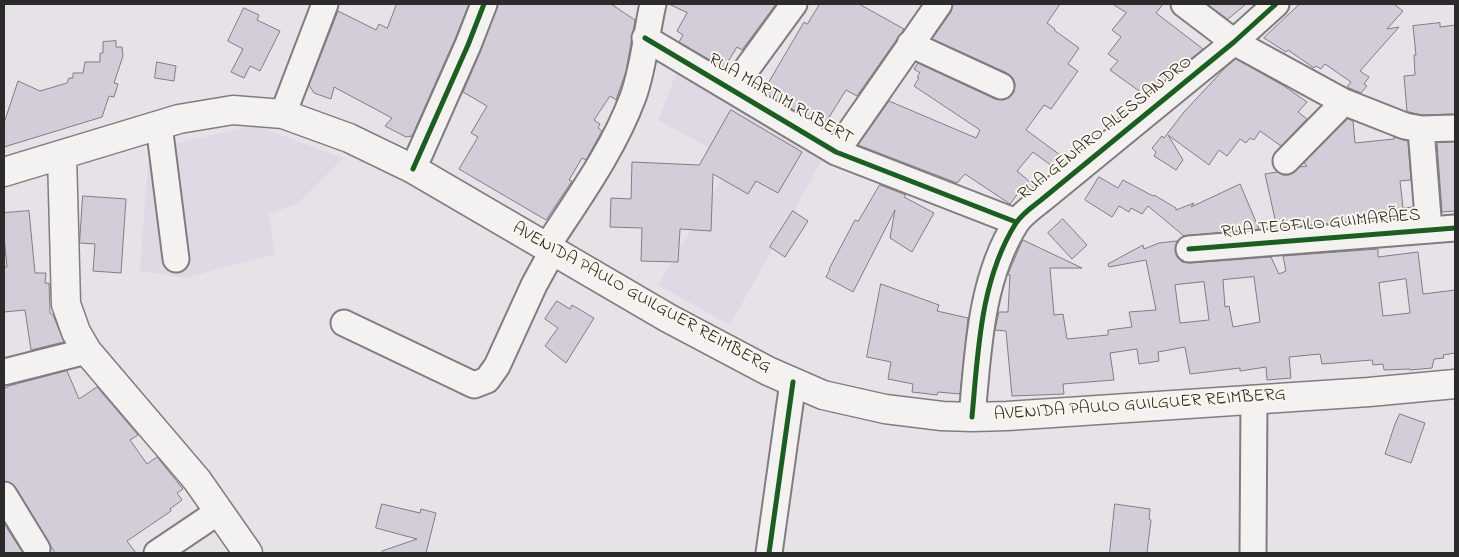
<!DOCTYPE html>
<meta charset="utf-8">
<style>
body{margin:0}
#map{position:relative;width:1459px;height:557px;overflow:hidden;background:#e7e2e7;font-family:"Indie Flower",sans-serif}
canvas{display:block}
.frame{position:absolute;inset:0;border:5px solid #2b2b2b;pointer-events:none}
</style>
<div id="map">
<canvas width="1459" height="557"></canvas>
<div class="frame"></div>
</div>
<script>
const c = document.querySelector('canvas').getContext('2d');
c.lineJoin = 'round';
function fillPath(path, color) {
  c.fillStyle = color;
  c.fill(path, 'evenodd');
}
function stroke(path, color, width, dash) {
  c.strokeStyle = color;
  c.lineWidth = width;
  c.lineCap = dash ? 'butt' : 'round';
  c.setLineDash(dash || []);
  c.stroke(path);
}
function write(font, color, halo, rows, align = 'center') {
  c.font = font + ' "Indie Flower",sans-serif';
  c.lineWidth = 4;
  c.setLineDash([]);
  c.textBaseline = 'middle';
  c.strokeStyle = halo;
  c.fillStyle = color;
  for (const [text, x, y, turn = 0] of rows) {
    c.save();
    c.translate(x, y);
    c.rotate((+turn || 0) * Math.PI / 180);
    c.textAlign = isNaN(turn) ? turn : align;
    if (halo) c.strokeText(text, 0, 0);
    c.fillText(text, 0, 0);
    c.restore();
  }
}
const built = new Path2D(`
 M678,69L826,153L730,325L658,285L733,161L658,120Z
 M254,125L343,158L297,204L269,214L275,254L185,278L140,271L149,150Z`);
const building = new Path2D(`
 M397,4H469L455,39L412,136L406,137L385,126L392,118L334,87L331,99L314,93L309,85L338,11L376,30L379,24L387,28Z
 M498,4H611L635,20L626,71L616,100L610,96L594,120L600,124L598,128L602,131L586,160L582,158L569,180L572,181L546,220L459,169L478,137L471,133L487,106L463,92L481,50Z
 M669,4H776L742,50L737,47L724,68L679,42L683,35L677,31L687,13Z
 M820,4H859L904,29L857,96L846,90L823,127L763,92L804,22L807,24Z
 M953,4H1060L1047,23L1055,29L1054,30L1079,48L1068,64L1078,71L1051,109L1044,105L1026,130L1067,160L1056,169L1033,152L1017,171L1035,186L1023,195L1019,192L1010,204L965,174L957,183L858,145L889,101L976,138L980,130L914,86L919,78L917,77L920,73L914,69L918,63L995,99L1003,100L1009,98L1014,92L1015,84L1013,78L1007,73L932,39L951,12Z
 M1113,4H1163L1156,13L1203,49L1166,79L1163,76L1155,88L1146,96L1110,70L1118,61L1108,54L1121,37L1112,30L1126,13Z
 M1207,4H1246L1228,19Z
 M1300,4H1394L1403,11L1387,29L1399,27L1360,71L1369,77L1364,84L1367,86L1361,93L1347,87L1351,82L1325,64L1321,69L1316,66L1314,68L1288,50L1286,52L1264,38Z
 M244,8L259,15L257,20L280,31L260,71L250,66L244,78L231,72L243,49L228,41Z
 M1440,23V27L1455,25V114L1422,115L1409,112L1407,111L1404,76L1415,75L1414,55H1416L1413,26Z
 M116,41V47H122L123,56L114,83L118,84L114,97L109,96L102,117L4,147V123L18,81L40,91L67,83L69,78H73V73H83L85,62H100V53H103V42Z
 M1236,59L1284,86L1307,102L1298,112L1307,119L1281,146L1260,131L1254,140L1250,138L1246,143L1240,139L1227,156L1219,150L1209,165L1168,135L1183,160L1176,170L1154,156L1156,152L1152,148L1162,136L1164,138L1184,112L1225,68Z
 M157,62L176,66L174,81L155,78Z
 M731,110L802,152L778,193L756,181L748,194L713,174L711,231L680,229L678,262L641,261L642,228L610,227L611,198L631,199L632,162L699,165Z
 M1348,119L1353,121L1355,143L1394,139V137L1408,141L1411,180L1400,181L1403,208L1413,207V217L1277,228L1265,174L1277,172L1283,175H1289L1300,167L1307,166L1304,163Z
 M1455,142V211L1442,212L1437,143Z
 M1099,177L1118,188L1123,180L1153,196L1154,195L1176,208V210L1194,203L1191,207L1240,184L1259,229L1184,236L1148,206L1142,214L1131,208L1129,212L1119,206L1112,217L1085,200Z
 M880,185L906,195L904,197L934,213L912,252L890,238L895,210L853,292L826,277L830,269H829L855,220L858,221Z
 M83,196L126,199L121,273L93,271L95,244L80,243Z
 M29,211L35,273H46L45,283H49L50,313L53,315L64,342L31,350L25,310L4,312V267H7L4,237V213Z
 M793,211L808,221L785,257L770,247Z
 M1063,219L1087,245L1072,259L1048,233Z
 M1023,240L1082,268H1050L1054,315L1063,314L1067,339L1108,335V330L1132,327L1129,312L1156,310L1146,260L1109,267L1108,264L1143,245L1144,249L1159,243L1177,241L1175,250L1177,257L1182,262L1190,263L1271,257L1279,274L1286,271L1283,256L1378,249V257L1418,252L1423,294L1455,290V353L1443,355L1444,358L1434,359L1432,368L1410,370V369L1384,370L1383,364L1373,365L1372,360L1322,364L1320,354L1289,357L1291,378L1267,380L1266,367L1240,371V368L1190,374L1185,347L1158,352L1159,361L1139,364L1137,349L1110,353L1114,380L1063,384L1064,394L1012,396L1006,331L995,330L999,312H1008L1010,275H1008ZM1254,277L1260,322L1233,327L1229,306L1225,307L1223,280ZM1406,279L1410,313L1383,316L1379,283ZM1204,282L1209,320L1180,323L1175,285Z
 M881,284L939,305L937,311L968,318L960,394L938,392L937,395L912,392L913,384L888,379L891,362L867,357Z
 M557,301L570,309L572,305L594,318L566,363L545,346L558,328L545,319Z
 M67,371L79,399L97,387L138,435L130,440L147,464L157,457L183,489L177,493L182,500L170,509L171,511L127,541L136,553H55L16,488L11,483L4,481V389L9,386Z
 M1400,414L1425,423L1411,463L1385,454L1395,424Z
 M382,504L420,513L421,509L436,513L426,553H383L382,551L417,539L376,528Z
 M1115,504L1150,509L1149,519L1151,520L1147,553H1110Z
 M4,522L8,530L23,553H4Z`);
const minor = new Path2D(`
 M1184,4L1234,42L1344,102L1405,126L1421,129L1455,128
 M645,38L836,152L1016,222
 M910,44L1001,86
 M732,89L794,4
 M283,114L325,4
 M159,125L176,259
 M1421,129L1429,230
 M836,152L939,4
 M1286,161L1344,102
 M413,169L468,45L484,4
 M546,248C577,200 613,151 633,97C644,67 646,34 653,4
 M1189,249L1455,228
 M344,323L474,385L487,380L497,366L534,285L552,252
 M4,372L87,351
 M972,417C978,353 980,280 1016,223C1022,214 1032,207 1041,200L1234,42L1276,4
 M4,495L37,549
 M157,553L218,512
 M769,553L793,382
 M1253,553L1254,399`);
const major = new Path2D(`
 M62,155L66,304L76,332L87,351L197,480L248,553
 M4,172L179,119L233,110L283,114L349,138L413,169L668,318L768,371L823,395L885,409L942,416L972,417L1007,416L1369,392L1455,384`);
const cycleway = new Path2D(`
 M645,38L836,152L1016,222
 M413,169L468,45L484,4
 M1189,249L1455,228
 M972,417C978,353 980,280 1016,223C1022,214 1032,207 1041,200L1234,42L1276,4
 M769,553L793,382`);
const streetNames = [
 ["RUA MARTIM RUBERT",780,100,30],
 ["RUA GENARO ALESSANDRO",1106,129,-39],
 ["RUA TEÓFILO GUIMARÃES",1321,225,-5],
 ["AVENIDA PAULO GUILGUER REIMBERG",641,299,29],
 ["AVENIDA PAULO GUILGUER REIMBERG",1140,406,-4]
];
fillPath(built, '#e1d8e6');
fillPath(building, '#d3cdd9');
stroke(building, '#807d80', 1);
stroke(minor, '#807d80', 29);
stroke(major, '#807d80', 31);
stroke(minor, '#f4f2f0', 25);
stroke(major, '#f4f2f0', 28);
stroke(cycleway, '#1b5e20', 5);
write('18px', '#2b2b2b', '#fbf7ec', streetNames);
</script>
